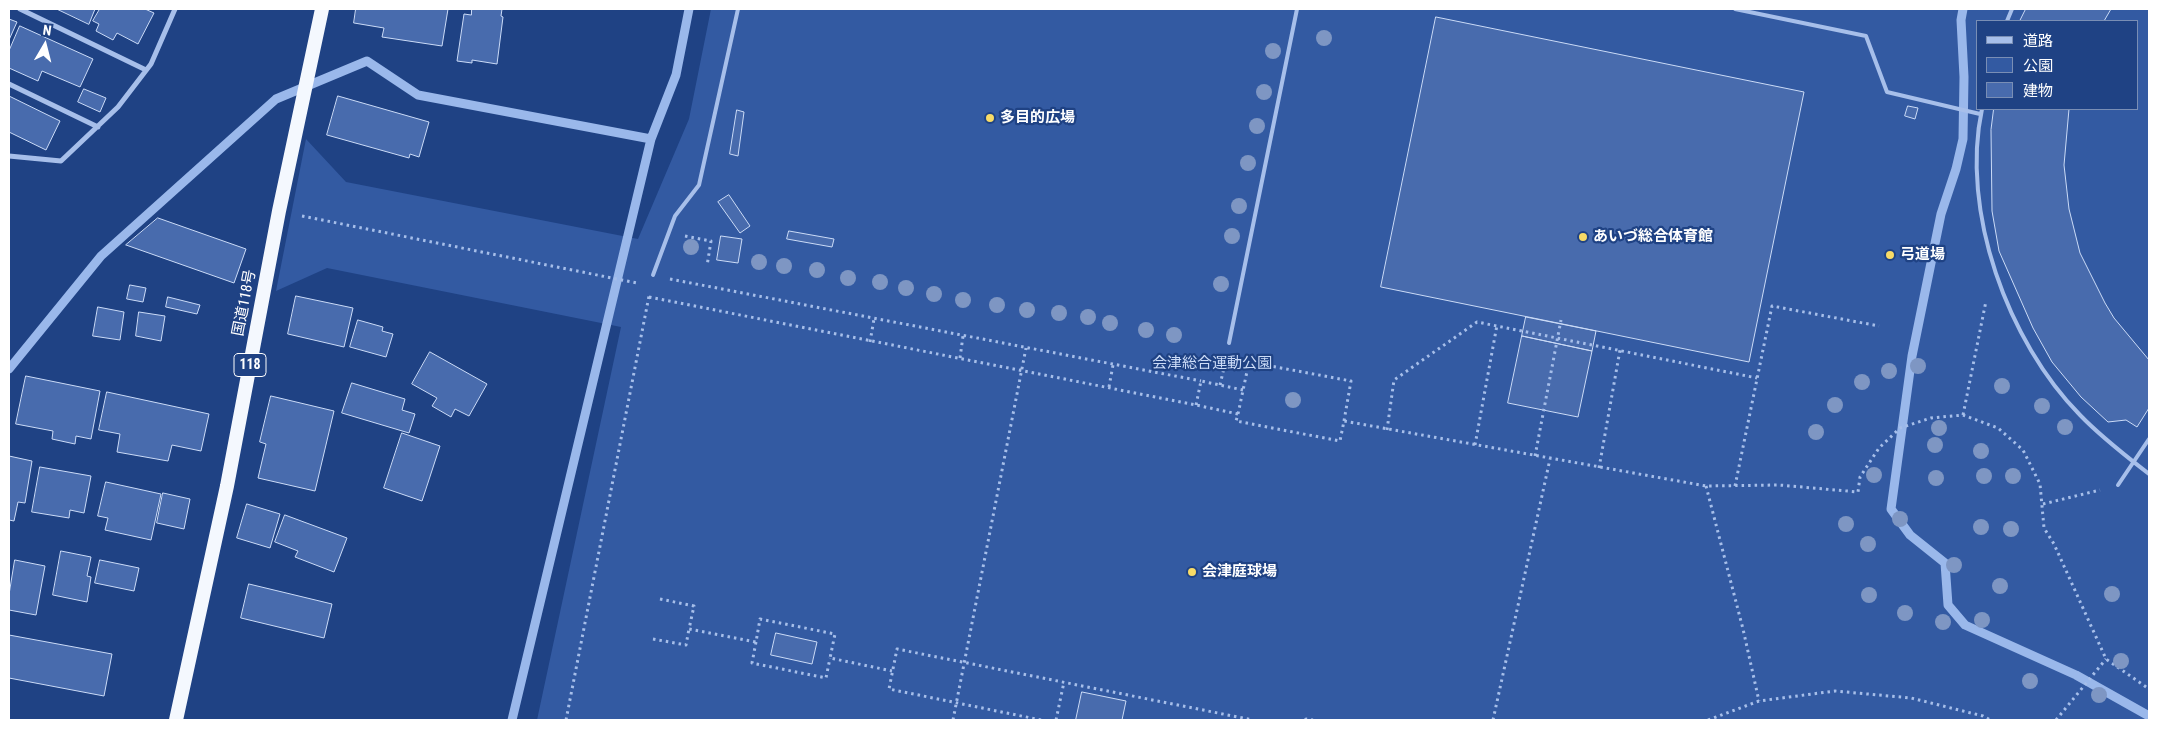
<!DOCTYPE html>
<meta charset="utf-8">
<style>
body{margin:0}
#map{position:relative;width:2158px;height:729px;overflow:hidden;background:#1f4284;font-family:"Roboto Condensed","Noto Sans JP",sans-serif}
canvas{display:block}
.frame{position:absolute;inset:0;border:10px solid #fff;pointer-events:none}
.legend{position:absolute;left:1976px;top:20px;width:162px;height:90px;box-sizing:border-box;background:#1f4284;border:1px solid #798eb5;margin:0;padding:6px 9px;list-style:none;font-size:15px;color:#fff}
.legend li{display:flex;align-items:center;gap:10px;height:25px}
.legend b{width:25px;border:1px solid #798eb5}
.north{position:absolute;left:20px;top:20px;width:50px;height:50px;-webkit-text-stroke:4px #1f4284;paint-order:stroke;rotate:8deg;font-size:14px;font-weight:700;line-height:20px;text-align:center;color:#fff}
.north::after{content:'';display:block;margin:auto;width:18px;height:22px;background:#fff;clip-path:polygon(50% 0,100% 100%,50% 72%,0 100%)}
</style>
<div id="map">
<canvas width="2158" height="729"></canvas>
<div class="frame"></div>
<ul class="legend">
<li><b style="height:6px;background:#a7bfea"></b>道路</li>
<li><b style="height:14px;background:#335aa2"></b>公園</li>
<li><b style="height:14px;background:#486bad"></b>建物</li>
</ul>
<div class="north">N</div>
</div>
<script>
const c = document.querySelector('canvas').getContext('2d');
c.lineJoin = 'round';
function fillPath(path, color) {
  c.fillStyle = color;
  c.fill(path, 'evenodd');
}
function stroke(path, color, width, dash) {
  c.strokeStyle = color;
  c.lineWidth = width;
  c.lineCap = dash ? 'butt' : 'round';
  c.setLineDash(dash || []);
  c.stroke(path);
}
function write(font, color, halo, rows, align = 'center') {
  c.font = font + ' "Roboto Condensed","Noto Sans JP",sans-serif';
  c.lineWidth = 4.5;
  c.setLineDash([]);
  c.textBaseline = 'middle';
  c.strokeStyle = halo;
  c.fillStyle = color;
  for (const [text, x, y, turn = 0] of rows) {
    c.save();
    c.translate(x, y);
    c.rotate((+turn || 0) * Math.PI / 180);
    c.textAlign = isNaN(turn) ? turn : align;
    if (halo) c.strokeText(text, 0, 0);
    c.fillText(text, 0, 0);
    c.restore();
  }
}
const green = new Path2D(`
 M711,9H2149V720H537L621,327L327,268L276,291L306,139L346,182L638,239L689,119ZM1977,21H2137V109H1977Z`);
const stream = new Path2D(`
 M1963,9L1961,20L1964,77L1963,139L1956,169L1941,214L1912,356L1891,509L1910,535L1945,563L1948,605L1965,625L2076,675L2149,716
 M9,369L101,256L276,99L367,61L418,95L651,139
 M512,720L651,139L676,75L689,9`);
const building = new Path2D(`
 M57,9H95L89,24Z
 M100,9H145L154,13L138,44L117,33L113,40L96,31L99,24L93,21Z
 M356,9H448L442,46L382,37L384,28L354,23Z
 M472,9H502L501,16L503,17L497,64L472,60V63L457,61L464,14L471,15Z
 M2026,9H2111L2104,21H2020Z
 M1436,17L1804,92L1749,362L1381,287Z
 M9,19L17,22L9,40Z
 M20,26L93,59L80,87L42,71L38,81L9,68V51Z
 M84,89L106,98L100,112L78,102Z
 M9,96L60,121L46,150L9,132Z
 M338,96L429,122L419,157L410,154L409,158L327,135Z
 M1908,106L1918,108L1915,119L1905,116Z
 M1994,109H2069L2064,165L2069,209L2080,253L2105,303L2114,318L2149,360V408L2137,427L2126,420L2108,422L2081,397L2052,362L2033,328L1999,251L1992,211L1991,130Z
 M737,110L744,112L738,156L730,154Z
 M729,195L750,226L740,233L718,202Z
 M158,218L246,249L234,283L126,245Z
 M789,231L834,239L832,247L787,239Z
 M721,236L742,239L738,263L717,260Z
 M130,285L146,288L143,302L127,299Z
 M296,296L353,308L344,347L288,334Z
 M168,297L200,305L197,314L166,307Z
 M98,307L124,312L120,340L93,336Z
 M139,312L165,316L161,341L136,336Z
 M1526,317L1596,331L1592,351L1522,336Z
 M358,320L383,327L382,331L393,334L386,357L350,347Z
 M1522,336L1592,351L1578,417L1508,403Z
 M430,352L487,384L469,416L455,409L451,417L432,406L437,398L412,384Z
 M26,376L100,391L91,439L76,436L75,444L52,439L53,431L16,424Z
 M352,383L405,399L402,410L415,414L409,433L342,413Z
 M107,392L209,414L201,451L172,445L168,461L117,452L120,434L99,430Z
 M271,396L334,411L315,491L258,478L266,444L260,442Z
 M402,433L440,446L422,501L384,488Z
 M9,456L32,461L25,503L18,502L14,521L9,520Z
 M40,467L91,476L84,513L70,510L69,518L32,512Z
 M106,482L161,494L151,540L105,530L108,518L98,516Z
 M163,493L190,499L184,529L157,523Z
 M247,504L280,514L270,548L237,538Z
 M285,515L347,538L334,572L295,557L298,551L275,542Z
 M61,551L91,557L87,576L91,577L87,602L53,595Z
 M15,560L45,566L36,615L9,610V595Z
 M100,560L139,568L134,591L95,583Z
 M249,584L332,604L324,638L241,618Z
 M776,633L817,642L812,664L771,655Z
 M9,635L112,654L104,696L9,678Z
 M1082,692L1126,701L1122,720H1076Z`);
const path = new Path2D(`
 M302,216L637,283
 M685,236L711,241L707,266
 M670,279L1201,381
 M649,297L1196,405L1238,414L1236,421L1340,441L1344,421L1706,486L1779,485L1858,492L1860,477L1879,448L1900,428L1931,418L1963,415L1998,428L2023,450L2040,484L2044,528L2054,544L2106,659L2149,689
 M870,342L874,319
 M960,358L963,336
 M1220,385L1226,359
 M1109,387L1113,365
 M1196,405L1201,381L1243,390
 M1238,414L1249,362L1351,381L1344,421
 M1963,415L1986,301
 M1387,430L1394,380L1477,322L1757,378
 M1475,445L1497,325
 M1535,456L1561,320
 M1599,468L1620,350
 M1706,486L1743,629L1759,701
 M1735,486L1772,306L1879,326
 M2043,504L2100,490
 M660,599L694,606L689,629L756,642L760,619L835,634L830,658L892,671
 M653,639L686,645L689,629
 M756,642L752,663L826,678L830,658
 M566,720L649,296
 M953,720L1026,348
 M1041,720L889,689L897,649L1253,720
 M1056,720L1064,682
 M1305,720L1306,719L1313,720
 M1493,720L1550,459
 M1708,720L1759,701L1835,691L1911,698L1983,716L1990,720
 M2056,720L2106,659`);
const service = new Path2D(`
 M1735,9L1866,36L1887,92L1980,114
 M2007,21L2012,9
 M1982,109C1960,211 2008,342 2080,415C2101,437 2126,456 2149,474
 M653,275L675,216L699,185L738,9
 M1229,343L1297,9
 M2118,485L2149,439`);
const minor = new Path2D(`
 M20,9L146,70
 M9,84L98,127
 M9,156L61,161L118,107L151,64L175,9`);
const trunk = new Path2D(`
 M176,720L227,486L279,211L322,9`);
const trees = [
 [1324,38],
 [1273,51],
 [1264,92],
 [1257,126],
 [1248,163],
 [1239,206],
 [1232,236],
 [691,247],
 [759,262],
 [784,266],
 [817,270],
 [848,278],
 [880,282],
 [1221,284],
 [906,288],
 [934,294],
 [963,300],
 [997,305],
 [1027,310],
 [1059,313],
 [1088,317],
 [1110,323],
 [1146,330],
 [1174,335],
 [1918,366],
 [1889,371],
 [1862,382],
 [2002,386],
 [1293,400],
 [1835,405],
 [2042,406],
 [2065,427],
 [1939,428],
 [1816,432],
 [1935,445],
 [1981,451],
 [1874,475],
 [1984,476],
 [2013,476],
 [1936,478],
 [1900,519],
 [1846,524],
 [1981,527],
 [2011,529],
 [1868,544],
 [1954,565],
 [2000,586],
 [2112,594],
 [1869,595],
 [1905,613],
 [1982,620],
 [1943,622],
 [2121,661],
 [2030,681],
 [2099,695]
];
const markers = [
 [990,118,5,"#f8db67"],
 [1583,237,5,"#f8db67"],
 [1890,255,5,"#f8db67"],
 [1192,572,5,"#f8db67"]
];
const shields = [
 [250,365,32]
];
const shieldNames = [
 ["118",250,365]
];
const poiNames = [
 ["多目的広場",1000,118],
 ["あいづ総合体育館",1593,237],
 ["弓道場",1900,255],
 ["会津庭球場",1202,572]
];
const streetNames = [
 ["国道118号",245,303,-79]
];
const parkNames = [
 ["会津総合運動公園",1212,364]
];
fillPath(green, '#335aa2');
stroke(stream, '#9ab8eb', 9);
fillPath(building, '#486bad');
stroke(building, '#cbdbf7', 1);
stroke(path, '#a7bfea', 3, [2.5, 4]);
stroke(service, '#a7bfea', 4);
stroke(minor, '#a7bfea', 5);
stroke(trunk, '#f4f8fe', 14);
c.fillStyle = '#7e96c3';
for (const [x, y] of trees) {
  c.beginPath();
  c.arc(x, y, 8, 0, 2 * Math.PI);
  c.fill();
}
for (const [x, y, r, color] of markers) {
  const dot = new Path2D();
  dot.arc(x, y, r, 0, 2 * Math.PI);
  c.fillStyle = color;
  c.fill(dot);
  stroke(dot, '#1f4284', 2);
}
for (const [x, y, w] of shields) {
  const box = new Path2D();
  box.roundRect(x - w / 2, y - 11.5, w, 23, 4);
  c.fillStyle = '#1f4284';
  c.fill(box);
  stroke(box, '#fff', 1);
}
write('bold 14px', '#fff', null, shieldNames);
write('bold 15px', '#fff', '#1f4284', poiNames, 'left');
write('15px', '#fff', '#1f4284', streetNames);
write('15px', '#cbdbf7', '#1f4284', parkNames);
</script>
